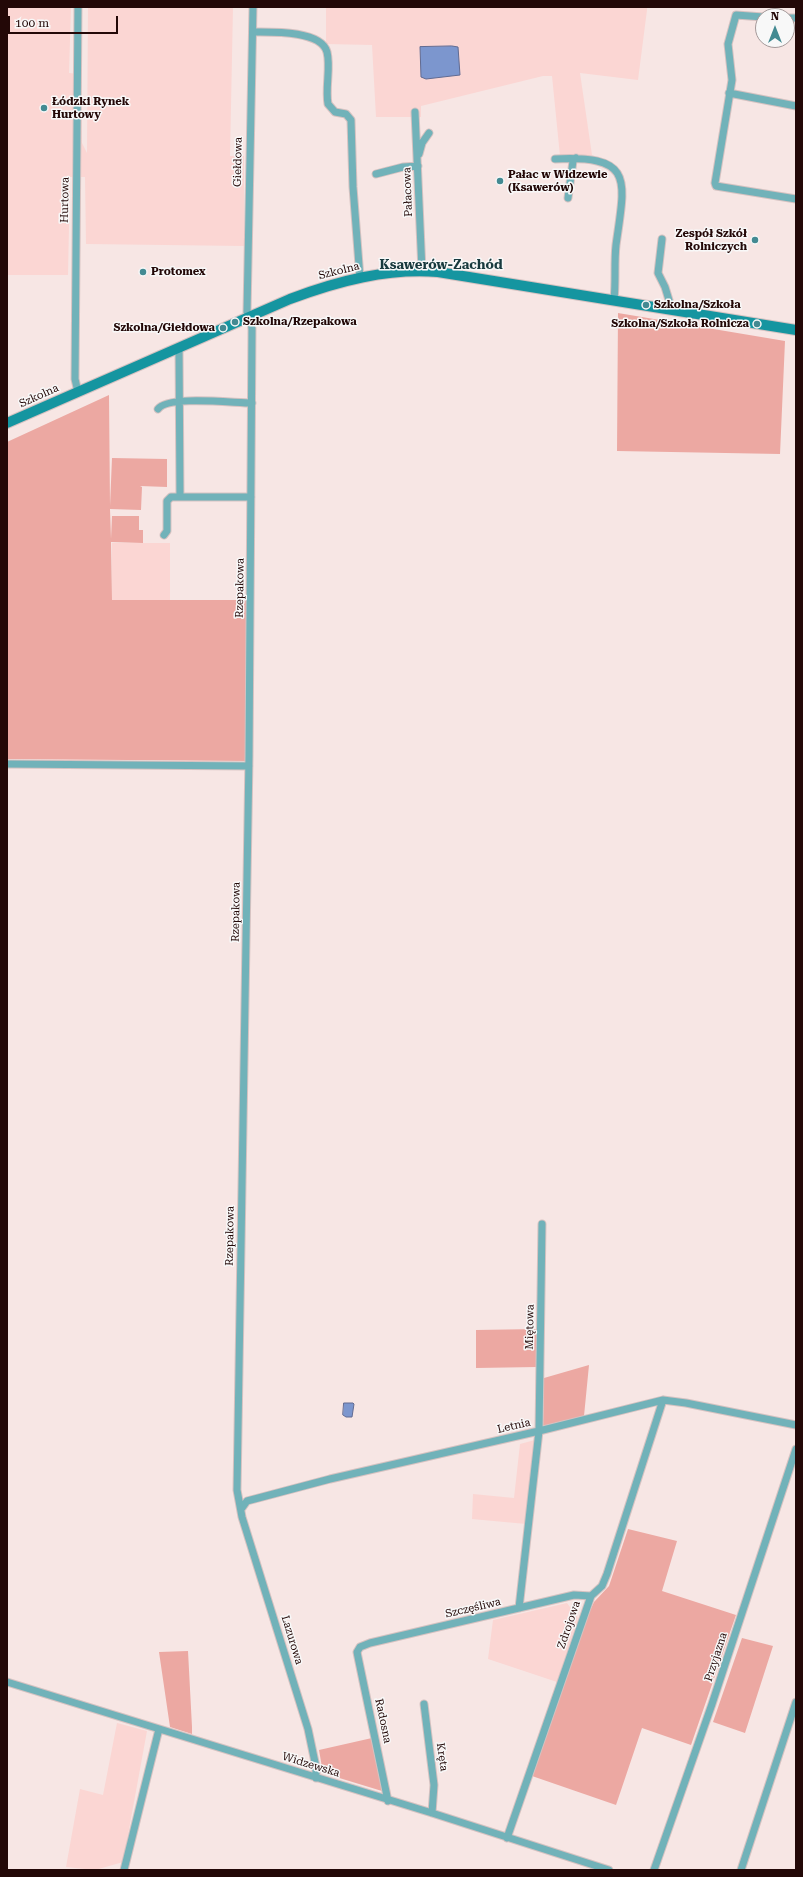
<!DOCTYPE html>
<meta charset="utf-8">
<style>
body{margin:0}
#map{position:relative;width:803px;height:1877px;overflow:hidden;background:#f7e6e4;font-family:"Roboto Serif",serif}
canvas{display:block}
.frame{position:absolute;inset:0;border:8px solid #230807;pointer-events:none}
.north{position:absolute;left:755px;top:8px;width:40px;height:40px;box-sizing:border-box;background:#f8f8f8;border:1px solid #a39898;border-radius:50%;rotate:0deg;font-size:11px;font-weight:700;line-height:16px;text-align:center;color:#230807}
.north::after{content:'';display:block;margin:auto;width:14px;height:18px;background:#438a92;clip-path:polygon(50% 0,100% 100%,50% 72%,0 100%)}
.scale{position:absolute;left:8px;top:16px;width:110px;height:18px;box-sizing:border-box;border:2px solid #230807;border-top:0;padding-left:5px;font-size:12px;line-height:14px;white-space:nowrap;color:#230807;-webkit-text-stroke:3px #f8f8f8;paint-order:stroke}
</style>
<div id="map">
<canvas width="803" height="1877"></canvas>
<div class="frame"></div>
<div class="north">N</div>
<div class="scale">100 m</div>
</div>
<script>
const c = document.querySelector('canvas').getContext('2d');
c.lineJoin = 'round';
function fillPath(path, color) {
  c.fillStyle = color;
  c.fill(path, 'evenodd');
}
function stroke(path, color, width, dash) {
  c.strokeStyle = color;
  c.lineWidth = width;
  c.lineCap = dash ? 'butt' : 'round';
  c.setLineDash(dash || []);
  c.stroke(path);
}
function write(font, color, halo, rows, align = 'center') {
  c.font = font + ' "Roboto Serif",serif';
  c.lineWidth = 3;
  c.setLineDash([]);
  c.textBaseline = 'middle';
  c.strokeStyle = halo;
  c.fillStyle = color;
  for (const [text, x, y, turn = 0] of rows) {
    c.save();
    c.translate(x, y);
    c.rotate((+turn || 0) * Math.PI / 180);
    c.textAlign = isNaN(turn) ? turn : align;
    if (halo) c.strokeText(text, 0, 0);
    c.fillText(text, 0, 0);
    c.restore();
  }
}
const built = new Path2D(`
 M7,7H71L69,73L81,74L82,143L87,153L88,7H233L230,156H244V246L86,244L85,177H70L68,275H7Z
 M326,7H647V10L638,80L580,73L592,155L560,156L552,76H543L421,106V117H376L372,45L326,44Z
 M112,543H170V600H112Z
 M535,1440L526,1524L472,1519L473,1494L514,1498L520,1444Z
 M567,1603L578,1618L557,1682L488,1659L493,1620Z
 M117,1723L147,1731L123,1862L95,1870L66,1867L80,1789L103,1795Z`);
const green = new Path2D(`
 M618,313L785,341L780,454L617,451Z
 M109,395L110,506L112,458L167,459V487L140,486L142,487L141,510L110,509L111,539L112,516H139V530H143V543L111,542L112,600H248L247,761L7,759V442Z
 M538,1329L537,1367L476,1368V1330Z
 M589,1365L584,1416L543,1426L544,1378Z
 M628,1529L677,1541L662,1591L736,1615L691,1745L642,1728L616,1805L532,1776L582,1628L594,1602L609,1586Z
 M742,1638L773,1646L745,1733L713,1722Z
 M188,1651L192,1727V1734L170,1727L159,1652Z
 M372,1738L382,1791L323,1773L319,1750Z`);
const water = new Path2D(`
 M452,46L458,47L460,75L426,79L421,77L420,47Z
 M344,1403H353L354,1404L352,1417H346L343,1415Z`);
const street = new Path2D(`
 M78,7L75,379L78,392
 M253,7L247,312L251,320L252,329L249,757L237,1490L242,1517L308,1729L316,1767V1778
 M763,17L736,15L728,44L732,80L715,183L716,186L796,199
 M787,18H796
 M253,32C270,32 321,30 327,52C331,68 325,87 328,104L335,112L346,114L351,120L353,187L360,278
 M729,93L796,106
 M415,112L422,271
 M419,154L422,143L429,133
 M555,159C635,155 625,180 616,245C614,263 616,282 614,300
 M376,174L403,167L418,166
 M568,198L573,161L576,158
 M662,239L658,273L665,287L672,310
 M179,347L180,496
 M158,409C168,395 233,403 252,403
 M164,535L167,531V501L171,497H251
 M7,764L249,766
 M242,1508L247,1501L330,1479L539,1431L663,1400L686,1403L796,1425
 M519,1608L539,1431L542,1224
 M7,1682L432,1813L609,1870
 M424,1704L434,1785L432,1813
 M388,1801L358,1657L357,1652L360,1647L370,1643L574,1595L591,1596
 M507,1838L591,1596L602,1586L607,1574L663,1400
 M124,1870L159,1729
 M654,1870L712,1704L796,1449
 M741,1870L796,1702`);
const secondary = new Path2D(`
 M7,423L290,299C338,281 387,268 438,272L796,330`);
const markers = [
 [44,108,4,"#438a92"],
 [500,181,4,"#438a92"],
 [755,240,4,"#438a92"],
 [143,272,4,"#438a92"],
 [646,305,4,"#438a92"],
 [235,322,4,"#438a92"],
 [757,324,4,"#438a92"],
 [223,328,4,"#438a92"]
];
const poiNames = [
 ["Łódzki Rynek",52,102],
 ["Hurtowy",52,115],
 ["Pałac w Widzewie",508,175],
 ["(Ksawerów)",508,188],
 ["Zespół Szkół",747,234,"right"],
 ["Rolniczych",747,247,"right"],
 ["Protomex",151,272],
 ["Szkolna/Szkoła",654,305],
 ["Szkolna/Rzepakowa",243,322],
 ["Szkolna/Szkoła Rolnicza",749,324,"right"],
 ["Szkolna/Giełdowa",215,328,"right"]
];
const streetNames = [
 ["Giełdowa",238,162,-89],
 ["Pałacowa",408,192,-92],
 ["Hurtowa",65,200,-89],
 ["Szkolna",339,271,-14],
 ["Szkolna",39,396,-24],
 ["Rzepakowa",240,588,-89],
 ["Rzepakowa",236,912,-89],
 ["Rzepakowa",230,1236,-89],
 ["Miętowa",530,1327,-89],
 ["Letnia",514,1426,-13],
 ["Szczęśliwa",473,1608,-13],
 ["Zdrojowa",569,1625,-71],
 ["Lazurowa",292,1640,73],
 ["Przyjazna",716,1657,-72],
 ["Radosna",383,1721,78],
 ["Kręta",442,1757,82],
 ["Widzewska",311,1765,17]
];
const quarterNames = [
 ["Ksawerów-Zachód",441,265]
];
fillPath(built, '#fbd6d3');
fillPath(green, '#eca8a2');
fillPath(water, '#7c96ce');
stroke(water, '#616b92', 1);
stroke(street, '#d5c2c1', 9);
stroke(secondary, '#d5c2c1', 12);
stroke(street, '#71b2b9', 7);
stroke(secondary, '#1595a0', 10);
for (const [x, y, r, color] of markers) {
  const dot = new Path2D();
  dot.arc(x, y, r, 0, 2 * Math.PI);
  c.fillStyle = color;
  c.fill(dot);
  stroke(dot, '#f8f8f8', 1.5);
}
write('bold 11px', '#230807', '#f8f8f8', poiNames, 'left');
write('11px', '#230807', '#f8f8f8', streetNames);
write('bold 13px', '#183a3e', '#f8f8f8', quarterNames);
</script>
